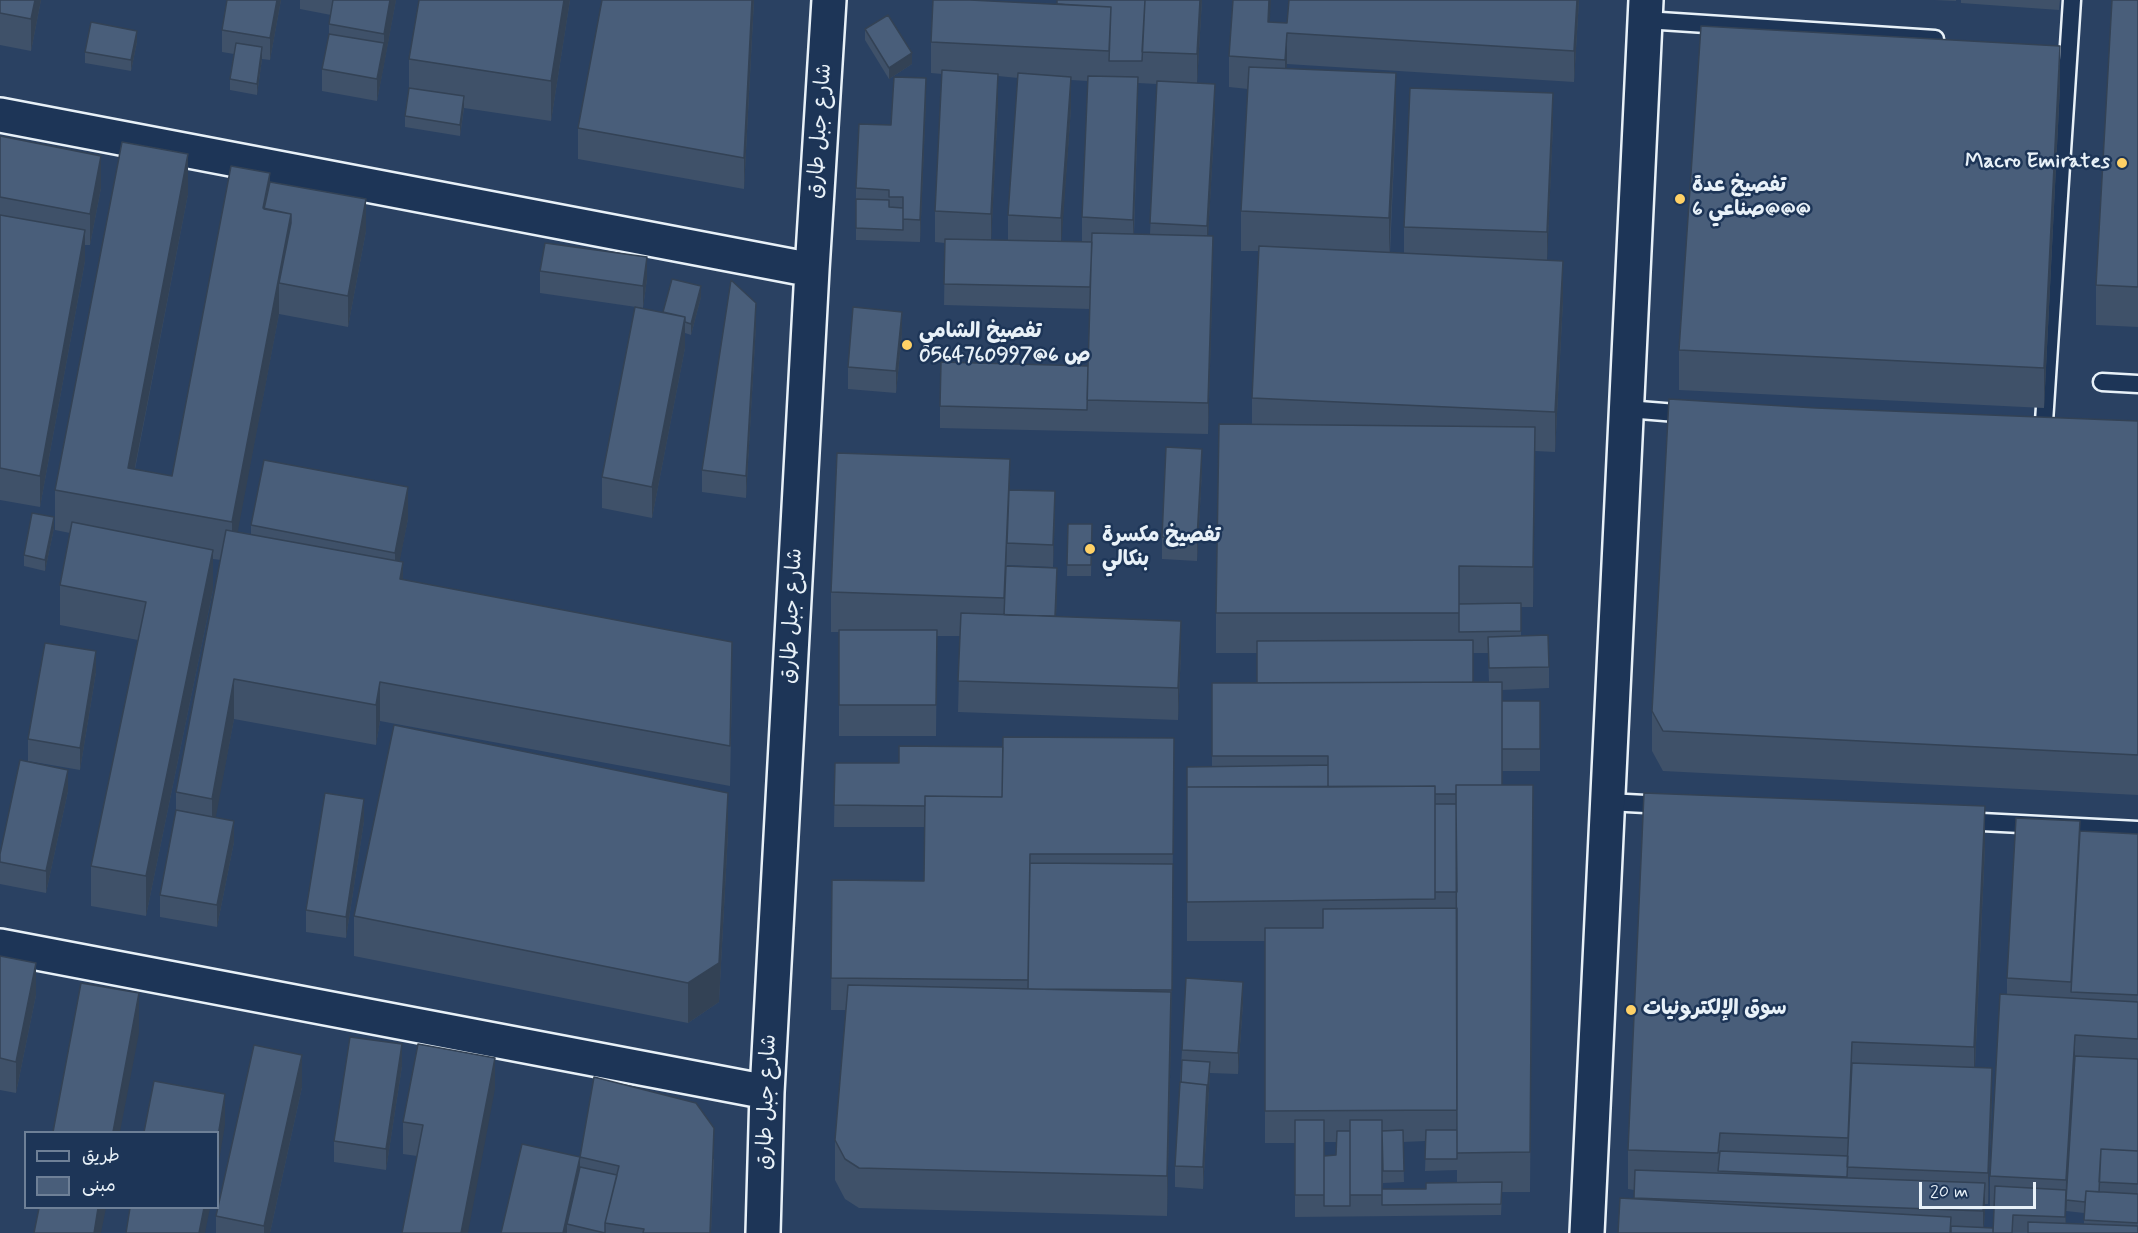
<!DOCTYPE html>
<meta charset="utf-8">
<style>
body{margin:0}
#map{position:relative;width:2138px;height:1233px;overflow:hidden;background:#1d3557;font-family:Mynerve,"Playpen Sans Arabic",sans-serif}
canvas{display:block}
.legend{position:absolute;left:24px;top:1131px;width:195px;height:78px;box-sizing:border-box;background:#1d3557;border:2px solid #6e8097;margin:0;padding:8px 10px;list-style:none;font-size:18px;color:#e8f1f8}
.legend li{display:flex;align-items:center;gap:12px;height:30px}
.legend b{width:30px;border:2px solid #6e8097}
.scale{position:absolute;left:1919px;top:1182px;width:117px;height:27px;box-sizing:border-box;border:3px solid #e8f1f8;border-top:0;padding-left:8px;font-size:18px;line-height:21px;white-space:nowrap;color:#e8f1f8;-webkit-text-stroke:4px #1d3557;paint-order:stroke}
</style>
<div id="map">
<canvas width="2138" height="1233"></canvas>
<ul class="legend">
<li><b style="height:8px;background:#1d3557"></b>طريق</li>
<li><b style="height:16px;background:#495e7a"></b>مبنى</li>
</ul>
<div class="scale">20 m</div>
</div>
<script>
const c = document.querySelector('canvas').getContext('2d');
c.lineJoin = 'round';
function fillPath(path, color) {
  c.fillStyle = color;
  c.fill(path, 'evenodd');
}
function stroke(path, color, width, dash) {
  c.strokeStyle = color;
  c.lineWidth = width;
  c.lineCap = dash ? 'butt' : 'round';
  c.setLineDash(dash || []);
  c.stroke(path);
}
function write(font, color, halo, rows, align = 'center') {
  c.font = font + ' Mynerve,"Playpen Sans Arabic",sans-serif';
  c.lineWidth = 5;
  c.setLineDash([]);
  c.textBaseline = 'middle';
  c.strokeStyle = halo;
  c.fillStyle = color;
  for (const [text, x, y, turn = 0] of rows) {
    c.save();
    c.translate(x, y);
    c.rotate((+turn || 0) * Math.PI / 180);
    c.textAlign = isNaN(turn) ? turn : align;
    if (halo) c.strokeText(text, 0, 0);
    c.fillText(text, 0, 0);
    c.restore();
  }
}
const built = new Path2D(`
 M0,0H2138V1233H0ZM26,1132H218V1208H26Z`);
const lane = new Path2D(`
 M1645,20L1935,39
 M2102,382L2138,384
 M1627,409L1689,414
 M2043,437L2072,0
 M1608,802L1664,805
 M1962,821L2138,830`);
const street = new Path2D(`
 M0,115L812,270
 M0,946L767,1092
 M763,1233L767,1092L812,270L829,0
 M1587,1233L1646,0`);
const wall = new Path2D(`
 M0,0H41L31,51L0,45Z
 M227,0H281L270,60L262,59L257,95L230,90V79L234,54L222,52V30Z
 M300,0H396L377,101L322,91V69L329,34V24L331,15L300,9Z
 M570,0L551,121L464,108L460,136L405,127V116L409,88V59Z
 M754,0L744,189L578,159V128Z
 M1202,0L1197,83L1215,115L1208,235L1213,267L1208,434L940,428V406L1088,366L1090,309L944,305L945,243L935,242V211L942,74L931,73V42L1057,4ZM998,76L1018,78L1008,215V240H991L998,105ZM1071,80L1088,81L1082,217V242H1061L1071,108ZM1138,83L1157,84L1150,234H1134L1138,109Z
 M1579,0L1574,82L1287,64L1286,68L1396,113L1390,253H1404V227L1553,124L1547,260L1563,301L1555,452L1535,451L1533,607H1521V636L1549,667V688L1502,690V711L1540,701V771H1502V785L1533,825L1530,1192H1502L1501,1215L1295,1217V1143H1265V941H1187V767L1212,766V683H1257V653H1216V613L1252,425V398L1259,251H1241V211L1248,89L1229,87V56L1270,22L1287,23ZM1473,653H1488L1489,682H1473ZM1426,1141L1425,1171L1457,1170V1182L1426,1189H1382L1383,1183L1404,1182L1403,1142ZM1324,1142H1337L1336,1155L1324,1156Z
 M1934,0H1956V1Z
 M1961,0H2060L2059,10L1961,3Z
 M2138,0V327L2096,325V285Z
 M865,29L912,64L889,79L865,40Z
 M137,42L131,71L85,63V52Z
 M2060,86L2044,408L1679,390V350Z
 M926,100L920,242L856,240V188L891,125Z
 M0,136L101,188L90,245H85V261L40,507L0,500Z
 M270,182L366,231L348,327L279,314L237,532L251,534V525L408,519L399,562L403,580L732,682L730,786L380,721L376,745L234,719L215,817L234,842L217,927L160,917V895L176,810V792L221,560L213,559V590L146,916L91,906V866L138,640L60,625V585L70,533L55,530V490L188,194L135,469L172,476Z
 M540,271L647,279L643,308L540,293Z
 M701,297L691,335L685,333V348L652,518L602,508V477L663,312Z
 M756,325L746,498L702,492V470Z
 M902,334L896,393L848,389V367Z
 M1816,408L2138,421V795L1663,771L1652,751V711Z
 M1202,471L1197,561L1162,559V537Z
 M1010,490L1055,513L1053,567L1007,565V566L1057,590L1056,616L1181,652L1178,720L958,712L960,636H937L936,736H839V632H831V592Z
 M1068,524H1092L1091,576H1067Z
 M54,528L45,571L24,566V555Z
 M96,672L80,770L28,761V739Z
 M1174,738L1171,1032L1167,1216L859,1208L845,1199L835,1180V1140L846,1010H831L832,880L924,881L925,827H834L835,763H899L1003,747Z
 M68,791L46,893L0,884V854Z
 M364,821L346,938L306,932V910Z
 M2080,831L2138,834V1233H1618L1634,1199V1190L1628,1189V1150L1985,846L1975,1067L1992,1100L1988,1204H1985L1984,1227L1993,1228L1994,1208H1990V1176L2007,995V978ZM2066,1211L2084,1213V1224L2066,1223Z
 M728,833L719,1002L688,1023L354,956V916Z
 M0,956L36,995L16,1093L0,1090Z
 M1243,1003L1238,1074L1210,1073L1203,1189L1175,1187V1166L1182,1050Z
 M402,1066L386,1170L334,1162V1141Z
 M302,1087L270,1233H216V1216Z
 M495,1089L417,1156L403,1154V1122Z
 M580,1157L714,1159L711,1233H501Z`);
const shadedWall = new Path2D(`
 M35,0H41L31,51V19Z
 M277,0H281L270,60V38Z
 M390,0H396L384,65V34Z
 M564,0H570L551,121V81Z
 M752,0H754L744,189V158Z
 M1200,0H1202L1197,85V54Z
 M1269,0H1271L1268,54V22Z
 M1577,0H1579L1574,82V51Z
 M137,31V42L131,71V60Z
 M1287,33V64L1285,91V60Z
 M384,43V65L377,101V79Z
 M2060,46V86L2044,408V368Z
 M262,47V59L257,95V84Z
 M912,53V64L889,79V68Z
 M1396,73V113L1389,258V218Z
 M998,74V105L991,245V214Z
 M1071,77V108L1061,250V218Z
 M1138,77V109L1133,251V220Z
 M926,78V100L920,242V220Z
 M1215,84V115L1207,257V226Z
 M1553,93V124L1547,264V232Z
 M464,96V107L460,136V125Z
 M188,154V194L128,503V468Z
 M101,156V188L90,245V214Z
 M270,173V213L263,208Z
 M366,199V231L348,327V296Z
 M291,214V254L279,283V314L232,562V522Z
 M85,230V261L40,507V476Z
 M1213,236V267L1208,434V403Z
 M647,257V279L643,308V286Z
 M1563,261V301L1555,452V412Z
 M701,286V297L691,335V324Z
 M756,303V325L746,498V476Z
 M902,312V334L896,393V371Z
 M685,317V348L652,518V487Z
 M1535,427V467L1533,607V567Z
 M1202,449V471L1197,561V539Z
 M1010,459V499L1007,543L1004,624V598Z
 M408,487V519L395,585V553Z
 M1055,491V513L1053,567V545Z
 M54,517V528L45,571V560Z
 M213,550V590L146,916V876Z
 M403,562V602L400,579Z
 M1057,568V590L1055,648V627Z
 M1181,621V652L1178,720V688Z
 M96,651V672L80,770V748Z
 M234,679V719L212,838V799Z
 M380,682V721L376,745V705Z
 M68,770V791L46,893V871Z
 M728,793V833L719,1002L688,1023V983Z
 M364,799V821L346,938V917Z
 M1985,806V846L1974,1087V1047Z
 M234,821V842L217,927V905Z
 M36,963V995L16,1093V1062Z
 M1243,982V1003L1238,1074V1053Z
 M1171,992V1032L1167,1216V1176Z
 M139,993V1033L120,1132H113Z
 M2075,1035V1067L2065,1233L2066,1180Z
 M402,1044V1066L386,1170V1149Z
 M302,1055V1087L270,1233H264V1226Z
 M495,1058V1089L468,1233H461Z
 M1210,1062V1073L1203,1189V1167L1207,1085Z
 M1992,1068V1100L1988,1204V1173Z
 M225,1094V1125L218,1167V1136Z
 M714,1128L711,1233H710Z
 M580,1157V1189L567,1224V1233H563Z
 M1985,1183V1214L1983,1233V1211Z
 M98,1208H106L101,1233H94Z
 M204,1208H210L205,1233H199Z`);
const building = new Path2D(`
 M0,0H35L31,19L0,13Z
 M227,0H277L270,38L222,30Z
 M333,0H390L384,34L329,24Z
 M419,0H564L551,81L409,59Z
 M602,0H752L744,158L578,128Z
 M933,0H970L1111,7L1109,51L931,42Z
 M1057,0H1145L1142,61H1109L1111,7L1057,4Z
 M1145,0H1200L1197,54L1142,52Z
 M1233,0H1269L1268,22L1287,23L1289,0H1577L1574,51L1287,33L1285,60L1229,56Z
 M2112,0H2138V287L2096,285Z
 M888,15L912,53L889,68L865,29Z
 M91,22L137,31L131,60L85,52Z
 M1701,26L2060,46L2044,368L1679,350Z
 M329,34L384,43L377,79L322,69Z
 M236,43L262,47L257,84L230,79Z
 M1249,67L1396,73L1389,218L1241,211Z
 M942,70L998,74L991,214L935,211Z
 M1018,73L1071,77L1061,218L1008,215Z
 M1088,76L1138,77L1133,220L1082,217Z
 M894,77L926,78L920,220L903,219V197H889V190L856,188L859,124L891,125Z
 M1157,81L1215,84L1207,226L1150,223Z
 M409,88L464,96L460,125L405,116Z
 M1410,88L1553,93L1547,232L1404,227Z
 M0,136L101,156L90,214L0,197Z
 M122,142L188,154L128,468L172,476L231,166L270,173L263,208L291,214L232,522L55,490Z
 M270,182L366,199L348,296L279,283L291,223V214L264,209Z
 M856,199L889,200V207L903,208V230L856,228Z
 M0,215L85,230L40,476L0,468Z
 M1092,233L1213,236L1208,403L1087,400Z
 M945,239L1092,242L1090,287L944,284Z
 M545,243L647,257L643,286L540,271Z
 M1259,246L1563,261L1555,412L1252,398Z
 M672,279L701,286L691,324L685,322V317L663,312Z
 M731,280L756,303L746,476L702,470Z
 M635,307L685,317L652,487L602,477Z
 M853,307L902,312L896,371L848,367Z
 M941,362L1088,366L1087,410L940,406Z
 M1669,399L1816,408L2138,421V755L1663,731L1652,711Z
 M1219,424L1535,427L1533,567L1459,566V613H1216Z
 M1166,447L1202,449L1197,539L1162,537Z
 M837,453L1010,459L1004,598L831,592Z
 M264,460L408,487L395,553L251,525Z
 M1009,490L1055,491L1053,545L1007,543Z
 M32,513L54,517L45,560L24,555Z
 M72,522L213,550L146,876L91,866L146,602L60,585Z
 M1068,524H1092L1091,565H1067Z
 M226,530L403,562L400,579L732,642L730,746L380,682L376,705L234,679L212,799L176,792Z
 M1006,566L1057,568L1055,616L1004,615Z
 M1521,603V631L1459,632V604Z
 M961,613L1181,621L1178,688L958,681Z
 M839,630H937L936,705H839Z
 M1548,635L1549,667L1489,668L1488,637Z
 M1473,640V682L1257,683V641Z
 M45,643L96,651L80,748L28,739Z
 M1502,682V785H1456V794H1435V786L1328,787V756H1212V683Z
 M1502,701H1540V749H1502Z
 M394,725L728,793L719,963L688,983L354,916Z
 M1003,737L1174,738L1173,854H1030L1028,980L831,978L832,880L924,881L925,796L1002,797Z
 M899,746L1003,747L1002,797L925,796V806L834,805L835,763H899Z
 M20,760L68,770L46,871L0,862V854Z
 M1328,765V787H1187V767Z
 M1456,785H1533L1530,1152L1457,1153Z
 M1435,786V899L1187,902V787Z
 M325,793L364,799L346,917L306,910Z
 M1644,793L1985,806L1974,1047L1852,1042L1848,1138L1720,1133L1718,1153L1628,1150Z
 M1435,804H1456L1457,892H1435Z
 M176,810L234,821L217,905L160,895Z
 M2016,818L2080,821L2071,982L2007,978Z
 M2080,831L2138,834V995L2071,992Z
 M1030,863L1173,864L1172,990L1028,989Z
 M1457,908V1110L1265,1111V928H1323V909Z
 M0,956L36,963L16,1062L0,1058Z
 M1186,978L1243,982L1238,1053L1182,1050Z
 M81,983L139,993L113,1132H53Z
 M848,985L1171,992L1167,1176L859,1168L845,1159L835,1140Z
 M2000,994L2138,1002V1039L2075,1035L2066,1180L1990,1176Z
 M350,1037L402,1044L386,1149L334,1141Z
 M418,1044L495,1058L461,1233H402L423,1125L403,1122Z
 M254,1045L302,1055L264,1226L216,1216Z
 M2075,1056L2138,1059V1151L2101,1149L2099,1192L2086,1191L2085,1202L2066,1200Z
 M1182,1060L1210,1062L1207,1095V1085L1181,1082Z
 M1852,1063L1992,1068L1988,1173L1847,1167Z
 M594,1077L696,1103L714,1128L710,1233H643L644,1229L605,1223L619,1166L580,1157Z
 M154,1081L225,1094L218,1136V1132H144Z
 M1180,1082L1207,1085L1203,1167L1175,1166Z
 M1295,1120H1324V1195H1295Z
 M1350,1120H1382V1195H1350Z
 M1403,1130L1404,1171H1383L1382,1131Z
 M1426,1130H1457V1159H1425Z
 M1337,1131H1350V1206H1324V1156L1336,1155Z
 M522,1144L580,1157L563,1233H501Z
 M2101,1149L2138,1151V1184L2099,1182Z
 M1720,1151L1848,1156L1847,1177L1718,1171Z
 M580,1167L617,1175L605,1223V1233L567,1224Z
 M1635,1170L1985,1183L1983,1211L1634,1198Z
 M1502,1182L1501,1204L1382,1205V1189H1426V1183Z
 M1995,1186L2066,1190L2065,1217L2013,1215L2012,1233H1993Z
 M2086,1191L2138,1194V1223L2084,1220Z
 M1620,1198L1951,1217L1950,1233H1618Z
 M39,1208H98L94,1233H34Z
 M130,1208H204L199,1233H126Z
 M2028,1222L2138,1226V1233H2028Z
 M1951,1226L1993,1228V1233H1951Z`);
const markers = [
 [2122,163,6,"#ffd166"],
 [1680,199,6,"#ffd166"],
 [907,345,6,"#ffd166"],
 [1090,549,6,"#ffd166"],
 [1631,1010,6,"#ffd166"]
];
const streetNames = [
 ["شارع جبل طارق",821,131,-86],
 ["شارع جبل طارق",793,616,-87],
 ["شارع جبل طارق",768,1102,-88]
];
const poiNames = [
 ["Macro Emirates",2110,163,"right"],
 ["تفصيخ عدة",1692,187],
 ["صناعي 6@@@",1692,211],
 ["تفصيخ الشامي",919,333],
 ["ص 6@0564760997",919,357],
 ["تفصيخ مكسرة",1102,537],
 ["بنكالي",1102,561],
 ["سوق الإلكترونيات",1643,1010]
];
fillPath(built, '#2a4162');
stroke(lane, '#e8f1f8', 21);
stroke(street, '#e8f1f8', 38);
stroke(lane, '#1d3557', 16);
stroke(street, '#1d3557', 33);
fillPath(wall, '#3f5169');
fillPath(shadedWall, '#334255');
fillPath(building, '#495e7a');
stroke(building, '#334255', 1.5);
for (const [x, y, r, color] of markers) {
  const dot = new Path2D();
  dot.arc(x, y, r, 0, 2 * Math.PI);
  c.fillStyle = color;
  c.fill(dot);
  stroke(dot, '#1d3557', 2);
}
write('21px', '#e8f1f8', '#1d3557', streetNames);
write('bold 21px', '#e8f1f8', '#1d3557', poiNames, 'left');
</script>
